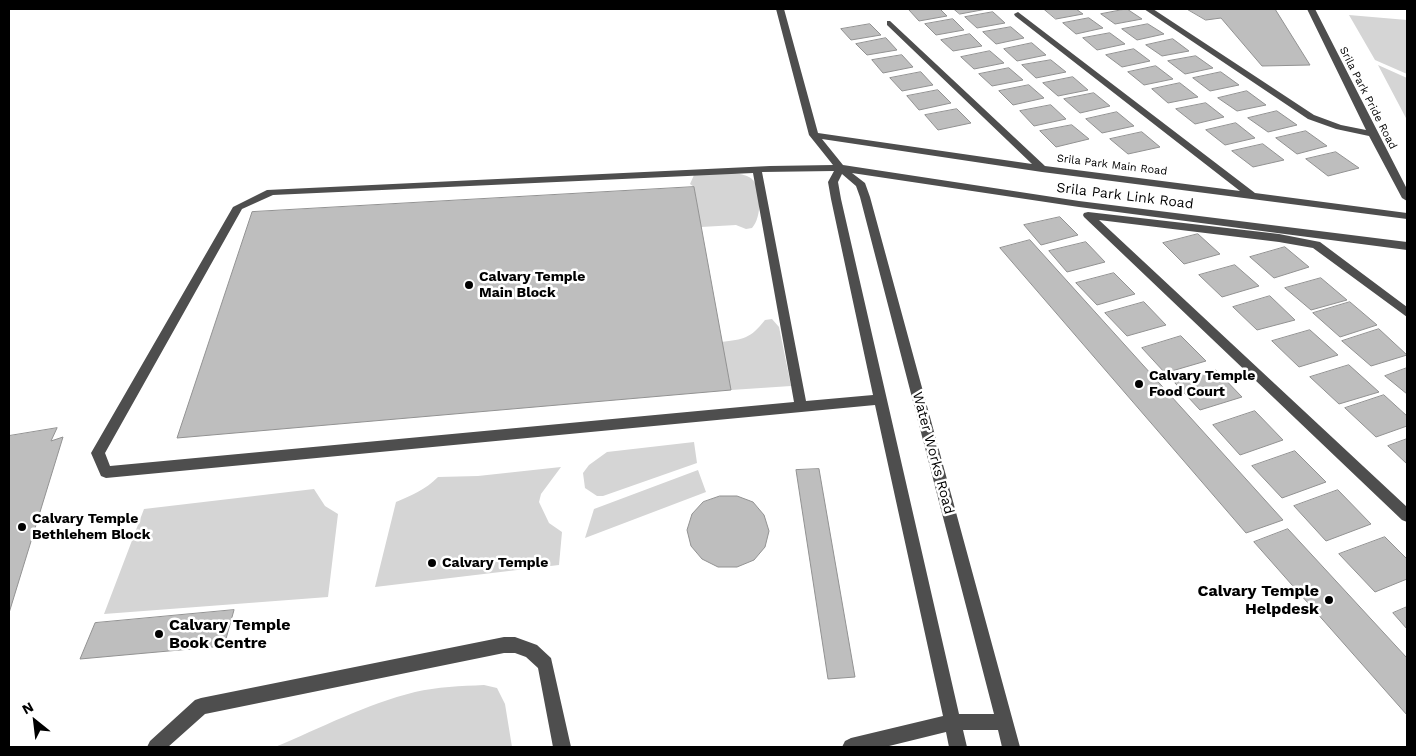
<!DOCTYPE html>
<style>
body{margin:0}
#map{position:relative;width:1416px;height:756px;overflow:hidden;background:#fff;font-family:"Work Sans",sans-serif}
canvas{display:block}
.frame{position:absolute;inset:0;border:10px solid #000;pointer-events:none}
.north{position:absolute;left:10px;top:696px;width:50px;height:50px;-webkit-text-stroke:4px #fff;paint-order:stroke;rotate:331deg;font-size:14px;font-weight:700;line-height:20px;text-align:center;color:#000}
.north::after{content:'';display:block;margin:auto;width:18px;height:22px;background:#000;clip-path:polygon(50% 0,100% 100%,50% 72%,0 100%)}
</style>
<div id="map">
<canvas width="1416" height="756"></canvas>
<div class="frame"></div>
<div class="north">N</div>
</div>
<script>
const c = document.querySelector('canvas').getContext('2d');
c.lineJoin = 'round';
function fillPath(path, color) {
  c.fillStyle = color;
  c.fill(path, 'evenodd');
}
function stroke(path, color, width, dash) {
  c.strokeStyle = color;
  c.lineWidth = width;
  c.lineCap = dash ? 'butt' : 'round';
  c.setLineDash(dash || []);
  c.stroke(path);
}
function write(font, color, halo, rows, align = 'center') {
  c.font = font + ' "Work Sans",sans-serif';
  c.lineWidth = 5;
  c.setLineDash([]);
  c.textBaseline = 'middle';
  c.strokeStyle = halo;
  c.fillStyle = color;
  for (const [text, x, y, turn = 0] of rows) {
    c.save();
    c.translate(x, y);
    c.rotate((+turn || 0) * Math.PI / 180);
    c.textAlign = isNaN(turn) ? turn : align;
    if (halo) c.strokeText(text, 0, 0);
    c.fillText(text, 0, 0);
    c.restore();
  }
}
const green = new Path2D(`
 M1349,15L1407,20V74L1375,60Z
 M1378,65L1407,78V120Z
 M708,174C720,174 738,171 749,177C763,184 762,218 752,228L746,229L736,225L701,227L694,187L690,184L694,175Z
 M772,319L779,327L791,386L731,390L721,342C744,339 750,339 765,320Z
 M694,442L697,463L603,496H597L585,488L583,473L589,465L607,452Z
 M561,467L541,494L539,502L549,523L562,532L559,565L375,587L396,502C412,495 425,490 438,477L478,476Z
 M698,470L706,492L585,538L594,509Z
 M314,489L325,506L338,514L328,597L104,614L144,509Z
 M484,685L497,688L505,704L512,747H275C321,728 366,704 415,692C437,687 461,686 484,685Z`);
const building = new Path2D(`
 M918,9H940L947,16L919,21L909,10Z
 M954,9H987L960,14Z
 M1044,9H1076L1083,14L1056,19Z
 M1127,9L1142,19L1115,24L1101,14Z
 M1187,9H1275L1310,65L1262,66L1221,18L1206,20Z
 M993,12L1005,23L977,28L965,17Z
 M1089,18L1103,28L1076,34L1063,23Z
 M953,19L964,30L936,35L925,24Z
 M870,24L881,35L851,40L841,29Z
 M1148,24L1164,34L1137,40L1122,29Z
 M1011,27L1024,38L996,44L983,32Z
 M1110,33L1125,44L1097,50L1083,38Z
 M970,34L982,46L953,51L941,40Z
 M886,38L897,50L867,55L856,44Z
 M1173,39L1189,51L1162,56L1146,45Z
 M1032,43L1046,55L1017,61L1004,49Z
 M1134,49L1150,61L1122,67L1106,55Z
 M990,51L1004,63L974,69L961,57Z
 M902,55L913,67L883,73L872,60Z
 M1196,56L1213,68L1185,74L1168,61Z
 M1051,60L1066,72L1036,78L1022,65Z
 M1156,66L1173,79L1144,85L1128,72Z
 M1009,68L1023,80L992,86L979,74Z
 M921,72L933,85L902,91L890,78Z
 M1221,72L1239,85L1210,91L1193,78Z
 M1073,77L1088,90L1058,96L1043,83Z
 M1180,83L1198,97L1168,103L1152,89Z
 M1029,85L1044,98L1013,105L999,91Z
 M938,90L951,103L919,110L907,96Z
 M1247,91L1266,105L1237,111L1218,98Z
 M1094,93L1110,106L1080,113L1064,99Z
 M1206,103L1224,117L1195,124L1176,109Z
 M1051,105L1066,119L1034,126L1020,111Z
 M957,109L971,123L938,130L925,115Z
 M1277,111L1297,125L1268,132L1248,118Z
 M1117,112L1134,126L1102,133L1086,119Z
 M1236,123L1255,138L1225,145L1206,130Z
 M1072,125L1089,139L1056,147L1040,131Z
 M1306,131L1327,146L1297,154L1276,138Z
 M1142,132L1160,147L1128,154L1110,139Z
 M1263,144L1284,160L1253,167L1232,151Z
 M1336,152L1359,168L1328,176L1306,159Z
 M694,187L731,390L177,438L252,212Z
 M1060,217L1078,235L1041,245L1024,225Z
 M1198,234L1220,254L1184,264L1163,243Z
 M1030,240L1283,520L1246,533L1000,248Z
 M1086,242L1105,262L1067,272L1049,251Z
 M1285,247L1309,267L1274,278L1250,257Z
 M1235,265L1259,286L1222,297L1199,275Z
 M1114,273L1135,294L1097,305L1076,283Z
 M1321,278L1347,300L1311,310L1285,288Z
 M1270,296L1295,320L1257,330L1233,307Z
 M1144,302L1166,325L1127,336L1105,313Z
 M1350,302L1377,325L1340,337L1313,313Z
 M1379,329L1407,355L1371,366L1342,341Z
 M1310,330L1338,355L1299,367L1272,341Z
 M1181,336L1206,361L1165,373L1142,348Z
 M1349,365L1379,392L1339,404L1310,377Z
 M1407,368V394L1385,376Z
 M1216,370L1242,397L1200,410L1175,383Z
 M1384,395L1407,416V426L1376,437L1345,408Z
 M1255,411L1283,440L1240,455L1213,425Z
 M57,428L51,441L63,437L9,613V436Z
 M1407,439V464L1388,446Z
 M1295,451L1326,482L1282,498L1252,466Z
 M819,469L855,677L828,679L796,470Z
 M1338,490L1371,524L1326,541L1294,506Z
 M720,496H737L753,502L764,515L769,531L765,547L754,560L737,567H718L702,559L691,546L687,530L692,514L703,502Z
 M1288,529L1407,658V715L1254,542Z
 M1385,537L1407,559V579L1375,592L1339,554Z
 M1407,607V629L1393,613Z
 M234,610L224,646L80,659L95,623Z`);
const minor = new Path2D(`
 M776,9H784L818,133L1032,164L887,25V21H890L1045,166L1240,191L1015,16L1014,14L1018,12L1255,193L1407,213V219L1042,172L822,139L843,165L1079,201L1407,242V250L1079,207L852,173L865,183L870,197L1020,747H1002L998,730H963L967,747H949L946,732L885,747H842L845,741L851,738L943,716L875,405L106,478L101,476L91,453L233,207L267,190L770,166L833,165L809,135ZM834,171L828,182L831,199L873,395L806,401L762,172ZM753,173L794,402L110,466L105,453L242,209L273,195ZM842,174L856,186L860,197L994,714H959L841,199L838,182Z
 M1144,9H1153L1314,115L1341,125L1366,130L1307,9H1315L1407,189V201L1402,198L1369,136L1336,129L1308,119Z
 M1088,212L1279,234L1320,242L1407,307V317L1313,248L1279,242L1099,220L1407,507V522L1402,520L1084,217L1083,215L1084,213Z
 M504,637H515L537,645L551,658L571,747H553L538,668L526,657L515,653H504L205,714L168,747H147L150,741L195,700L201,698Z`);
const markers = [
 [469,285,5,"#000"],
 [1139,384,5,"#000"],
 [22,527,5,"#000"],
 [432,563,5,"#000"],
 [1329,600,5,"#000"],
 [159,634,5,"#000"]
];
const farStreetnames = [
 ["Srila Park Pride Road",1368,98,63],
 ["Srila Park Main Road",1112,165,7]
];
const streetNames = [
 ["Srila Park Link Road",1125,196,7],
 ["Water Works Road",933,453,75]
];
const poiNames = [
 ["Calvary Temple",479,277],
 ["Main Block",479,293],
 ["Calvary Temple",1149,376],
 ["Food Court",1149,392],
 ["Calvary Temple",32,519],
 ["Bethlehem Block",32,535],
 ["Calvary Temple",442,563]
];
const nearPoinames = [
 ["Calvary Temple",1319,591],
 ["Helpdesk",1319,609],
 ["Calvary Temple",169,625,"left"],
 ["Book Centre",169,643,"left"]
];
fillPath(green, '#d5d5d5');
fillPath(building, '#bebebe');
stroke(building, '#929292', 1);
fillPath(minor, '#4e4e4e');
for (const [x, y, r, color] of markers) {
  const dot = new Path2D();
  dot.arc(x, y, r, 0, 2 * Math.PI);
  c.fillStyle = color;
  c.fill(dot);
  stroke(dot, '#fff', 2);
}
write('11px', '#000', '#fff', farStreetnames);
write('14px', '#000', '#fff', streetNames);
write('bold 14px', '#000', '#fff', poiNames, 'left');
write('bold 16px', '#000', '#fff', nearPoinames, 'right');
</script>
